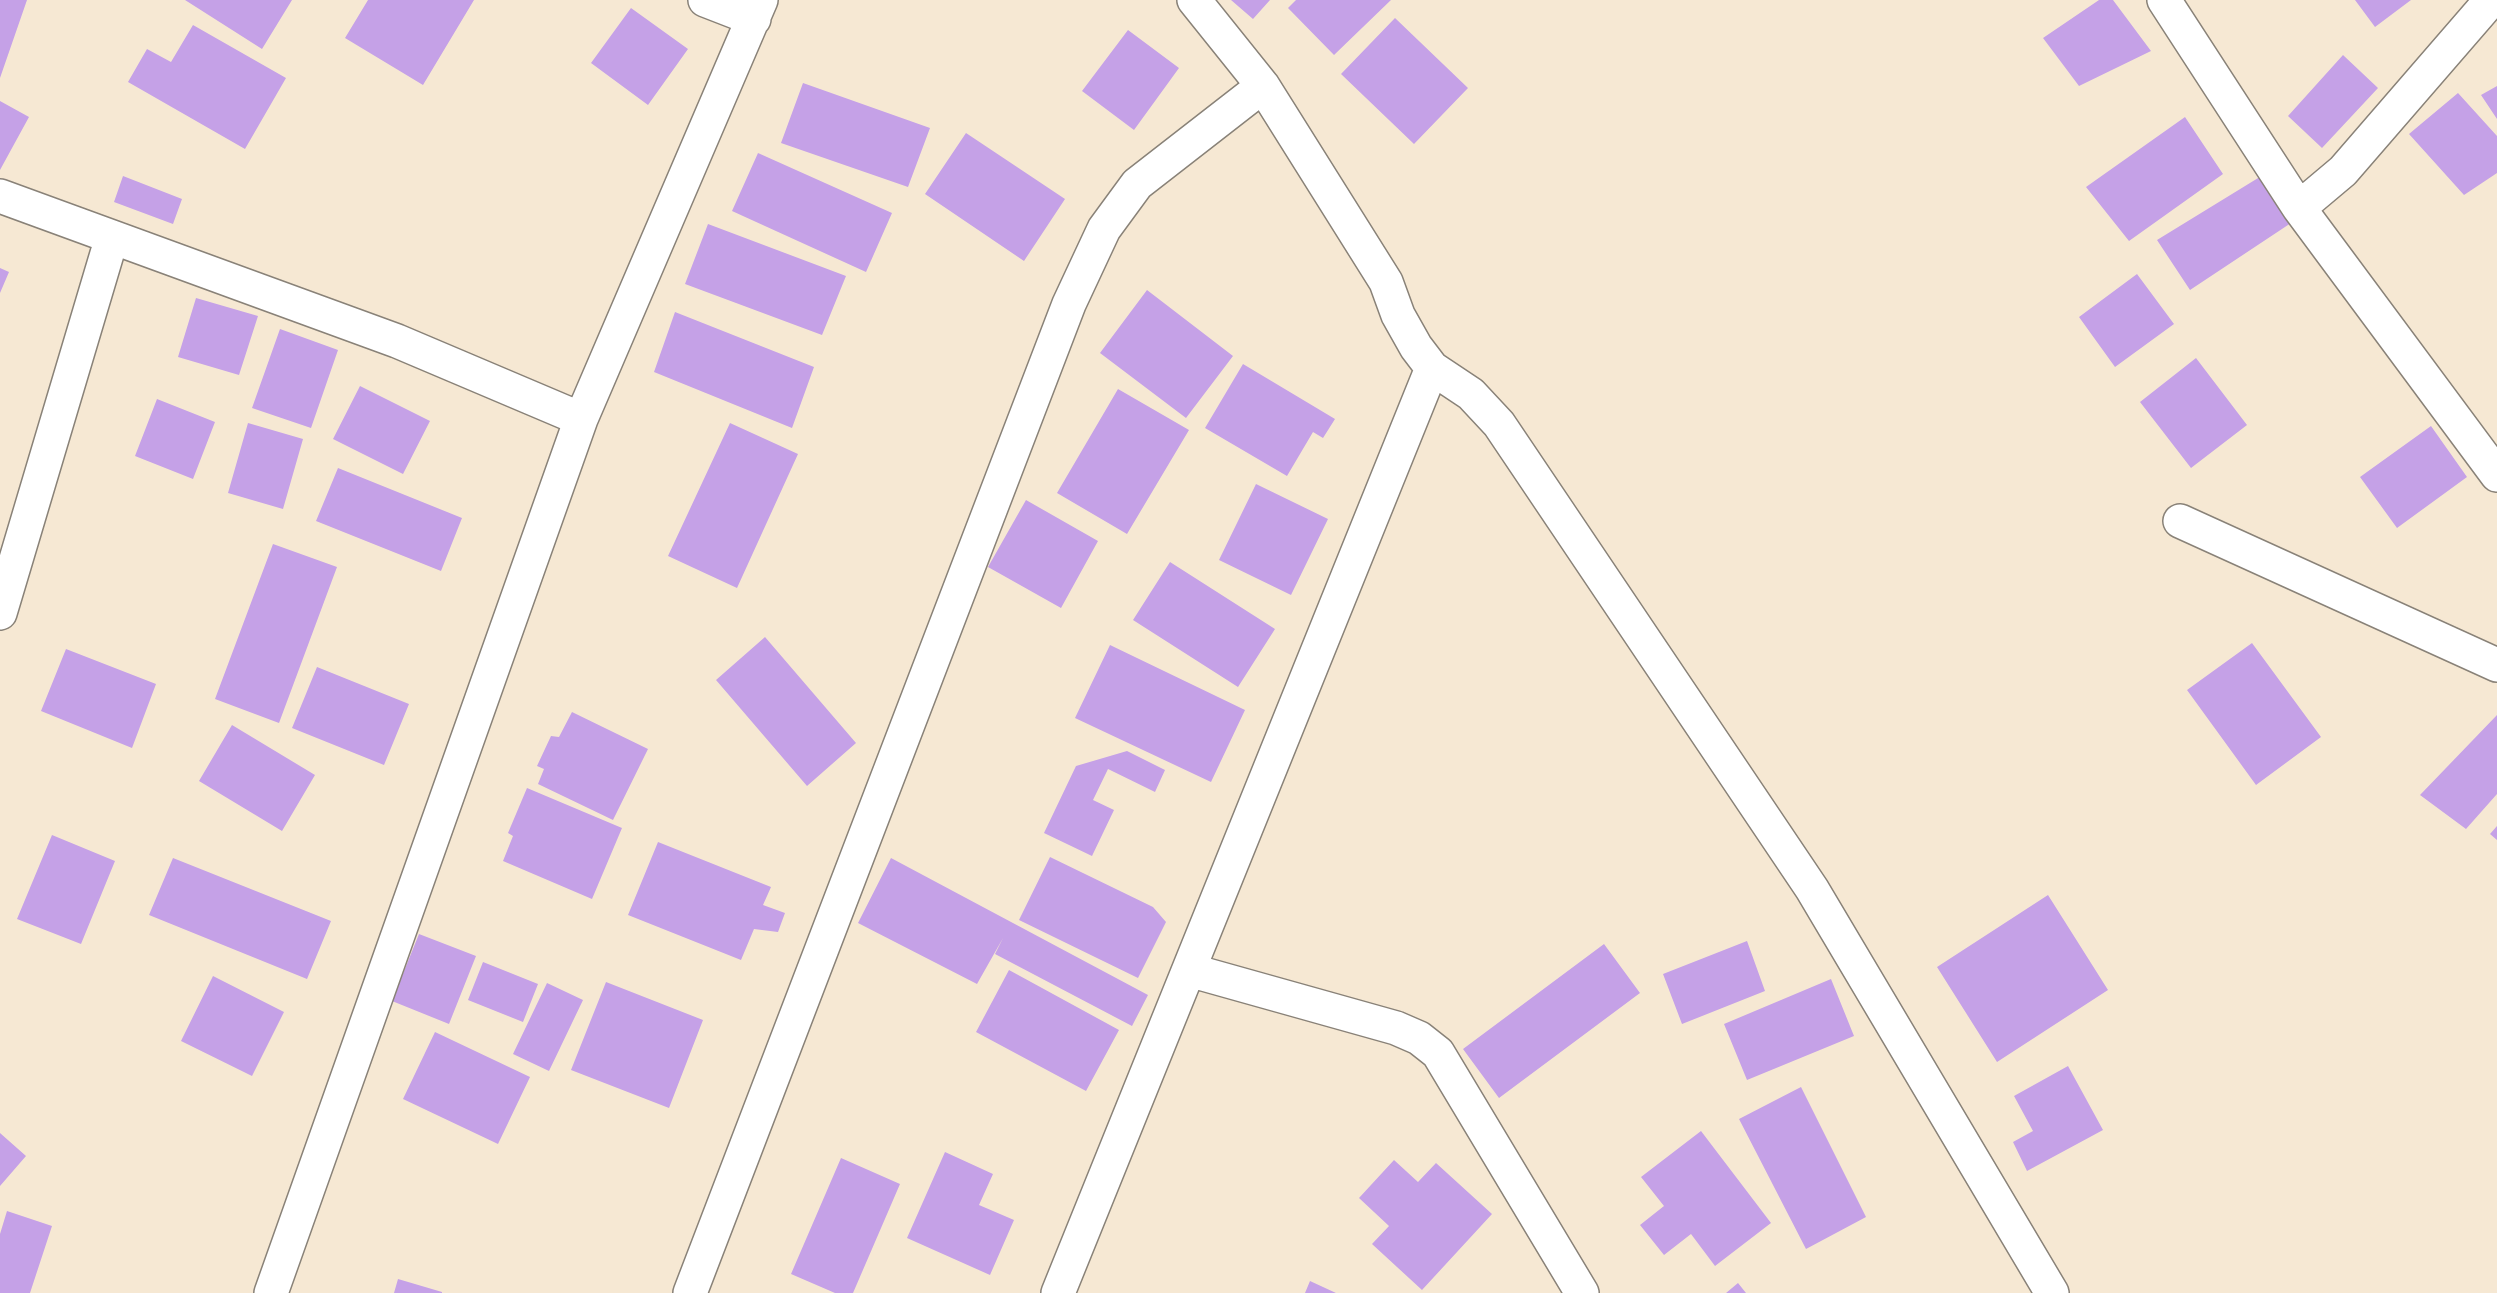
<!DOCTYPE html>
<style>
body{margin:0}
canvas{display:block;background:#f6e8d3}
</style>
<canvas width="2497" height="1293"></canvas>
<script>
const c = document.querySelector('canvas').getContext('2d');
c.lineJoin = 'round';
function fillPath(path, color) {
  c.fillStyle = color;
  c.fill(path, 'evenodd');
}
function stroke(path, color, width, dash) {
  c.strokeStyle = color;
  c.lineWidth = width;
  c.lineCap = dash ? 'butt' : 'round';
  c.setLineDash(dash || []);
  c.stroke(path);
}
const building = new Path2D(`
 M0,0H27L0,78Z
 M185,0H292L262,49Z
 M368,0H474L423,85L345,38Z
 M1231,0H1270L1253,19Z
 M1296,0H1391L1334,55L1288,8Z
 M2099,0H2113L2151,51L2079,86L2043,38Z
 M2355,0H2411L2375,27Z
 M631,8L688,49L648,105L591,63Z
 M1395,18L1468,88L1414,144L1341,74Z
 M193,25L286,78L245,149L128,82L147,49L171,62Z
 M1128,30L1179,68L1134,130L1082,91Z
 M2343,55L2378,88L2322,148L2288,116Z
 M803,83L930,128L908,187L781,143Z
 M2497,86V119L2481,95Z
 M2458,93L2497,136V173L2464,195L2409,134Z
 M0,101L29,117L0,170Z
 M2185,117L2223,174L2129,241L2086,187Z
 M966,133L1065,199L1024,261L925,194Z
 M758,153L892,213L866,272L732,211Z
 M2263,175L2291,223L2190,290L2157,240Z
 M123,176L182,199L173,224L114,202Z
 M708,224L846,276L822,335L685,284Z
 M0,268L9,272L0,293Z
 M2137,274L2174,324L2115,367L2079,317Z
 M1147,290L1233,356L1186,418L1100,353Z
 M196,298L258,316L239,375L178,357Z
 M675,312L814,367L792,428L654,372Z
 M280,329L338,350L311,428L252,408Z
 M2196,358L2247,425L2191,468L2140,402Z
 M1243,364L1335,419L1323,438L1313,432L1287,476L1205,428Z
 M360,386L430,421L403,474L333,439Z
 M1118,389L1189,430L1127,534L1057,493Z
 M157,399L215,422L193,479L135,456Z
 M248,423L303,439L283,509L228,493Z
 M730,423L798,454L737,588L668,556Z
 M2431,426L2467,477L2397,528L2360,477Z
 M338,468L462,518L441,571L316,521Z
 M1256,484L1328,519L1291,595L1219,560Z
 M1026,500L1098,541L1061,608L988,567Z
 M273,544L337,567L279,723L215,699Z
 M1170,562L1275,629L1238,687L1133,620Z
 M765,637L856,743L807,786L716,680Z
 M2252,643L2321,737L2256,785L2187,690Z
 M1110,645L1245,710L1211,782L1075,718Z
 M66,649L156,684L132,748L41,711Z
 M317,667L409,704L384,765L292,728Z
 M572,712L648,749L613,820L538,784L544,769L537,766L551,736L559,737Z
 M2497,715V794L2466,829L2420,795Z
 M232,725L315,775L282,831L199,781Z
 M1127,751L1165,770L1155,792L1108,769L1093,800L1114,810L1092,856L1044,833L1076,766Z
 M527,788L622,828L592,899L503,861L513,836L508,833Z
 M2497,826V840L2490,834Z
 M52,835L115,861L81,944L17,919Z
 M658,842L771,887L763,905L785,913L778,932L754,929L741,960L628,915Z
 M1050,857L1153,907L1166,922L1138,978L1019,920Z
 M173,858L331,921L307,979L149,915Z
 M891,858L1148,995L1132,1026L995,954L1003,938L977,984L858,923Z
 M2048,895L2108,990L1997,1062L1937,967Z
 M419,934L476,956L449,1024L392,1001Z
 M1747,941L1765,991L1682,1024L1663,974Z
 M1604,944L1640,993L1499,1098L1463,1049Z
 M483,962L538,984L523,1022L468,1000Z
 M1009,970L1119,1030L1086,1091L976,1032Z
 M213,976L284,1012L252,1076L181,1041Z
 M1831,979L1854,1036L1747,1080L1724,1024Z
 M606,982L703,1020L669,1108L571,1070Z
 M547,983L583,1000L549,1071L513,1054Z
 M435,1032L530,1077L498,1144L403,1099Z
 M2068,1066L2103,1130L2027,1171L2013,1142L2033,1131L2014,1096Z
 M1801,1087L1866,1217L1806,1249L1739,1119Z
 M1701,1131L1771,1223L1715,1266L1691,1234L1664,1255L1640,1225L1664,1206L1641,1177Z
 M0,1133L26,1156L0,1186Z
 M945,1152L993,1174L979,1205L1014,1220L990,1275L907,1238Z
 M841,1158L900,1184L853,1293H835L791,1274Z
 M1394,1160L1418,1182L1436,1163L1492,1214L1422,1290L1372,1244L1389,1226L1359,1198Z
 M7,1211L52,1226L30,1293H0V1234Z
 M398,1279L442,1292V1293H394Z
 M1310,1281L1336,1293H1305Z
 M1738,1283L1746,1293H1726Z`);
const minor = new Path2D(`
 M705,0L754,19
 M1194,0L1263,86L1386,282L1398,315L1416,347L1432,368L1471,394L1499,424L1812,889L2052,1293
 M2164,0L2299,208
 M2491,0L2343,171L2299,208L2497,475
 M0,196L397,341L581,419
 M2180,521L2497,665
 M0,613L112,237
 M1189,970L1396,1028L1419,1038L1438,1053L1582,1293
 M271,1293L581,419L761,0
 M690,1293L1069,304L1104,229L1137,184L1263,86
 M1058,1293L1432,368`);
fillPath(building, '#c5a1e7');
stroke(minor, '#898278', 36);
stroke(minor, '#fff', 33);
</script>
